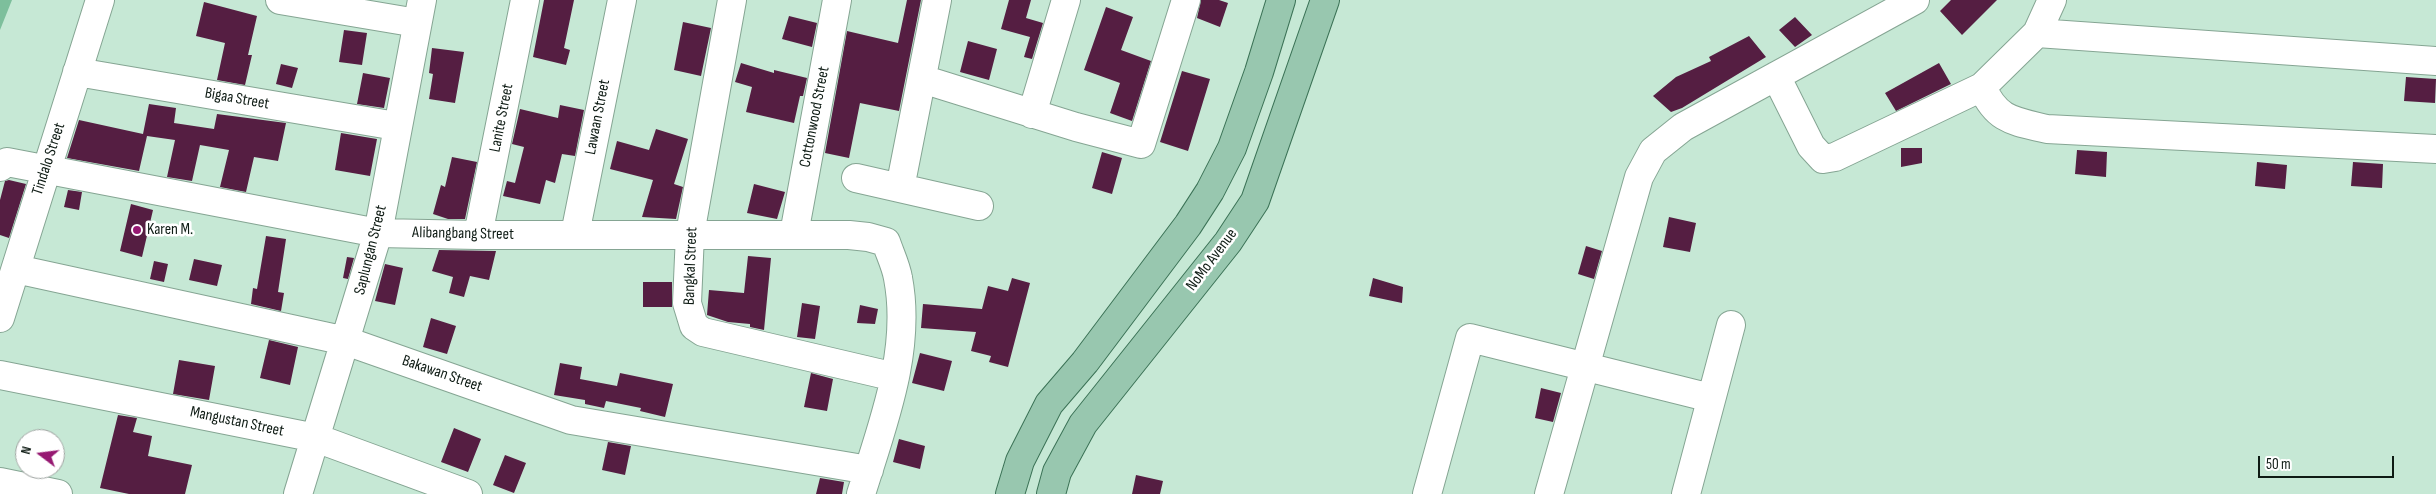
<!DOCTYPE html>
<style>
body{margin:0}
#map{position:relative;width:2436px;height:494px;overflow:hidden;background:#c6e8d5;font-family:"Sofia Sans Condensed",sans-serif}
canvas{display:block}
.north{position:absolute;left:15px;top:429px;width:50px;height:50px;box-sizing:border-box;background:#fff;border:1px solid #9fa4a1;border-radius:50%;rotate:285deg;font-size:14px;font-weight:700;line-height:20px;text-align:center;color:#0e1b14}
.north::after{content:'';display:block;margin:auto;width:18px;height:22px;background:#961972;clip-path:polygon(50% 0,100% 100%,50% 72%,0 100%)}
.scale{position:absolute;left:2258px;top:456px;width:136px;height:22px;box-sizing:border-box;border:2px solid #0e1b14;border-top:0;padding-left:6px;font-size:15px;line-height:18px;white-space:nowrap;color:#0e1b14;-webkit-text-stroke:4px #fff;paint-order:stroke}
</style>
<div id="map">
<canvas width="2436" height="494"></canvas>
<div class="north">N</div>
<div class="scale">50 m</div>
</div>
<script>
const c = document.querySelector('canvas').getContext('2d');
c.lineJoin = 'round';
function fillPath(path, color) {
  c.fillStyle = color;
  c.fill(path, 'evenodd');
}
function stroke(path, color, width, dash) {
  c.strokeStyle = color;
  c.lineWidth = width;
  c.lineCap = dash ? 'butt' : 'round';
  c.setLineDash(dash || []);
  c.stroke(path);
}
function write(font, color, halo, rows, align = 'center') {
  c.font = font + ' "Sofia Sans Condensed",sans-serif';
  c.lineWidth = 5;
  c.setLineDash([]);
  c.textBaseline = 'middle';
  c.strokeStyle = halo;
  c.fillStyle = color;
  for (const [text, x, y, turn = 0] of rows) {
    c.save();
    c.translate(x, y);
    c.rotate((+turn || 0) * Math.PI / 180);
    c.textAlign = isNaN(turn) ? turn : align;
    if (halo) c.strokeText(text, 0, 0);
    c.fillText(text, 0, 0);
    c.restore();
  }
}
const green = new Path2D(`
 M0,0H12L0,30Z`);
const building = new Path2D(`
 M544,0H574L564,48L570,50L566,65L533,57Z
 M907,0H921L899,111L860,103L849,158L825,153L847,31L898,43Z
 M1009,0H1031L1026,18L1043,23L1032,59L1024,57L1030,37L1001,29Z
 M1201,0H1219L1228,3L1220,27L1197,18Z
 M1951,0H1997L1962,35L1940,11Z
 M204,2L257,16L248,55H252L245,85L217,80L225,43L196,36Z
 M1106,7L1133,17L1121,50L1151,61L1132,121L1110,113L1120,83L1084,70Z
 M789,16L817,23L812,47L782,39Z
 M1795,17L1812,35L1795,47L1779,30Z
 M683,22L711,28L701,76L674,70Z
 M344,30L367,33L362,65L339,62Z
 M1749,36L1766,57L1682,108L1671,112L1653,96L1676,77L1711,61L1709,57Z
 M968,41L997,49L989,80L960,72Z
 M432,48L464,52L455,103L429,99L433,74L429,73Z
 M741,63L774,73V70L807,78L803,96H800L794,123L746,112L752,87L735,82Z
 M1939,63L1951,84L1896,111L1885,93Z
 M281,64L298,68L292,88L276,84Z
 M1182,71L1210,79L1188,151L1160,142Z
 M363,73L390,78L384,108L357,104Z
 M2406,77L2436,79L2435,103L2404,101Z
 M149,104L176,108L174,123L214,129L217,114L286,123L278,161L254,157L246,192L220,187L229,150L200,145L192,181L167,177L175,140L147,136L139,171L67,158L79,120L143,134Z
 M560,105L584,110L575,156L562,154L555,183L546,180L540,204L503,196L507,181L515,183L524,147L512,144L520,109L558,118Z
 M656,129L688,139L674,184L683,187L676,219L642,217L653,180L610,169L617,141L649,150Z
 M341,133L377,139L370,176L335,170Z
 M1901,148H1922V163L1901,167Z
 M2077,150L2107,152L2106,177L2075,174Z
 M1102,152L1122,158L1112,194L1092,188Z
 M452,157L477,162L465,219H448L433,214L441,185L445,187Z
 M2257,162L2287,165L2285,189L2255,186Z
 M2353,162L2383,164L2382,188L2351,186Z
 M9,180L26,184L9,238L0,235V200L5,181Z
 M754,184L785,192L777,219L747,213Z
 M68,190L82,192L79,210L64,207Z
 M131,204L153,210L142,257L120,251Z
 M1669,217L1696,223L1690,252L1663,247Z
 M266,236L286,239L278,292L284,293L281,311L251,304L253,288L257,289Z
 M1586,246L1602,251L1594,279L1578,274Z
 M439,250L496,251L489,280L470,276L464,297L449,293L453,277L432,271Z
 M748,256L771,258L764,330L750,327V324L728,322L707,315L709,290L744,293Z
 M347,257L354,258L348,279L343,278Z
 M194,259L222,265L217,286L189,280Z
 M154,261L168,264L164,282L150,279Z
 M385,264L403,268L395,305L375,301Z
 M1012,278L1030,283L1008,367L989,362L991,356L971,351L976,332L921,328L923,304L982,309L988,286L1008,291Z
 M1373,278L1403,287L1402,303L1369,296Z
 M643,282H672V307H643Z
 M802,303L820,306L815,339L797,337Z
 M860,305L878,309L875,324L857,323Z
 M431,318L456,326L447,354L423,347Z
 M269,340L298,347L290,385L260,378Z
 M920,353L952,361L944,391L912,383Z
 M179,360L215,366L209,400L173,394Z
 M560,363L582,367L580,379L617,386L620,373L673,384L665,417L640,411L641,408L606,401L604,408L585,404V400L554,395Z
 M811,373L833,379L827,411L804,407Z
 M1541,388L1561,393L1553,422L1535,418Z
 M118,415L137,418L133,432L152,436L148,456L192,465L185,494H129L100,488Z
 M454,428L481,439L468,472L441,462Z
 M899,439L925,446L920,469L893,462Z
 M608,442L631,446L625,475L602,470Z
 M505,455L526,463L514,493L493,485Z
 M1136,475L1163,481L1160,494H1132Z
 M820,478L844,482L842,494H816Z`);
const minor = new Path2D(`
 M280,0L417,23
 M732,0L690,234L687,303L694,326L703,332L895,377
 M2037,33L2436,61
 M77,72L396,126
 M1776,76L1811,146L1823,159L1835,157L1982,87L2037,33L2052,0
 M922,79L1076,127L1141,144L1186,0
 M1982,87C1997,121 2014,121 2047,129L2436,149
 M1032,114L1066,0
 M0,167L7,162L378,233L478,235H849L868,237L886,242C890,254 896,266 898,278C912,351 882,426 861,494
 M856,178L979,206
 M900,188L937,0
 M575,234L622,0
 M794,234L837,0
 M478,235L525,0
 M16,269L346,341L571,420L869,470
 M0,318L100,0
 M0,375L316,438L468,494
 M0,482L58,494
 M298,494L378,233L422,0
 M1427,494L1470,338L1711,398
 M1549,494L1639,177L1653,151L1683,127L1915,0
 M1686,494L1731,325`);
const major = new Path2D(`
 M1010,494L1020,461L1049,404L1085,362L1188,225L1210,191L1232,148L1259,72L1281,0
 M1051,494L1057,472L1083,424L1228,242L1255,201L1325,0`);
const markers = [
 [137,230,5,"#961972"]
];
const streetNames = [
 ["Bigaa Street",237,99,10],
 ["Lawaan Street",598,117,-79],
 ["Cottonwood Street",815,117,-79],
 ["Lanite Street",502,118,-79],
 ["Tindalo Street",49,159,-72],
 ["Alibangbang Street",463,234,1],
 ["Saplungan Street",371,250,-76],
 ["NoMo Avenue",1212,260,-53],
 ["Bangkal Street",691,266,-88],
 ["Bakawan Street",442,374,19],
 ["Mangustan Street",237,422,12]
];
const poiNames = [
 ["Karen M.",147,230]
];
fillPath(green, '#7dbf9c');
fillPath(building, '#551e42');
stroke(minor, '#85a593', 30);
stroke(major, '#3b7256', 30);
stroke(minor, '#fff', 28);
stroke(major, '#98c7af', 28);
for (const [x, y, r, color] of markers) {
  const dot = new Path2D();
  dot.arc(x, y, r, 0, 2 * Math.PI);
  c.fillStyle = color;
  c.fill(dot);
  stroke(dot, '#fff', 2);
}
write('16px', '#0e1b14', '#fff', streetNames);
write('16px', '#0e1b14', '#fff', poiNames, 'left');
</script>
